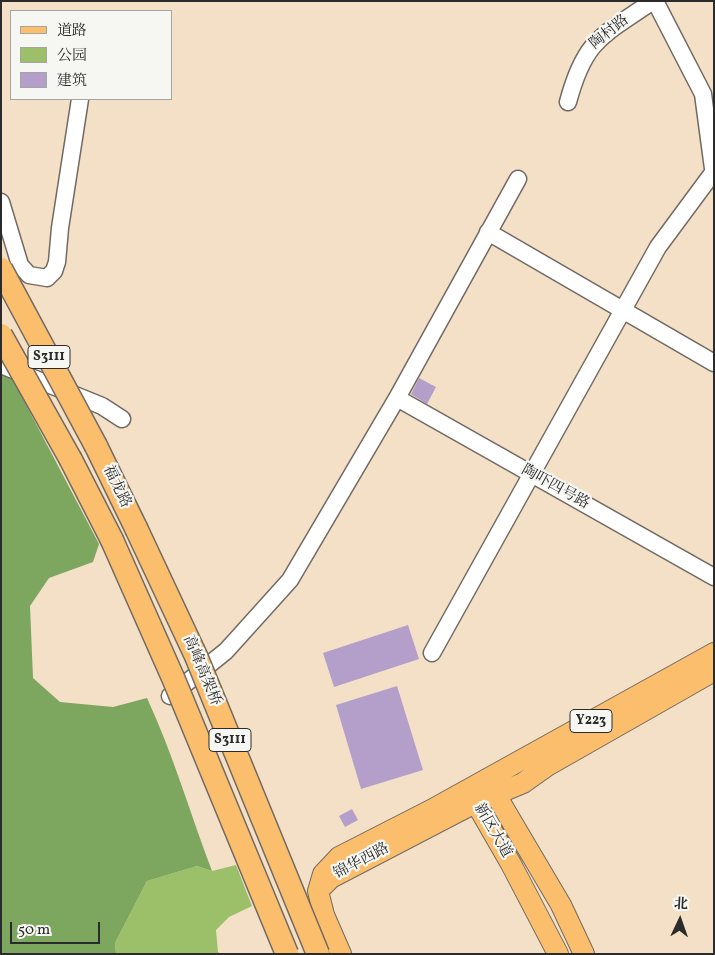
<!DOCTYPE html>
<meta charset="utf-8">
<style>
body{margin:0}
#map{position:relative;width:715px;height:955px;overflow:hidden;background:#f4e0c7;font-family:Vollkorn,"Noto Serif SC",serif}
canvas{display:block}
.frame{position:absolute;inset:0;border:2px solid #2b2b2b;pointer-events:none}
.legend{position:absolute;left:10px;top:10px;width:162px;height:90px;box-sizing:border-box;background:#f6f6f2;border:1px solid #a5a5a2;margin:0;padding:6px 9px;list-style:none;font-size:15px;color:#2b2b2b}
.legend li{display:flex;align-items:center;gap:10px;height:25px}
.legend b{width:25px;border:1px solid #a5a5a2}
.north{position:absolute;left:655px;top:895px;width:50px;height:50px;-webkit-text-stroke:4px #f6f6f2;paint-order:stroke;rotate:3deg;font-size:14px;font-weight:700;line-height:20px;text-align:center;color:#2b2b2b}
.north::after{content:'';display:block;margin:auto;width:18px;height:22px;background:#2b2b2b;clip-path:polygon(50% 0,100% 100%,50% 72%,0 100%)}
.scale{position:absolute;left:10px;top:922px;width:90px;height:22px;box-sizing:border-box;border:2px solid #2b2b2b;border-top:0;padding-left:6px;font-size:15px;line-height:18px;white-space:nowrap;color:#2b2b2b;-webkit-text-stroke:4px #f6f6f2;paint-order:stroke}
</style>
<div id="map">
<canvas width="715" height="955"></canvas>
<div class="frame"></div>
<ul class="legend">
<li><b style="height:6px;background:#fabe6d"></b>道路</li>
<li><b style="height:14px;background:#9cc06a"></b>公园</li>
<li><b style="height:14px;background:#b39fca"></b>建筑</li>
</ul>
<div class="north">北</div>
<div class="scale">50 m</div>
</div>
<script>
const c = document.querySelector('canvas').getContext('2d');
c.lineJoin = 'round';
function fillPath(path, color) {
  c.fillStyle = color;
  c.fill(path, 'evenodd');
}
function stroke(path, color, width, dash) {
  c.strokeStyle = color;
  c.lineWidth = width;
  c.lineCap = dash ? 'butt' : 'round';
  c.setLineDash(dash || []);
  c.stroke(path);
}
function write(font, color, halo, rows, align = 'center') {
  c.font = font + ' Vollkorn,"Noto Serif SC",serif';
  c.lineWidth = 4.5;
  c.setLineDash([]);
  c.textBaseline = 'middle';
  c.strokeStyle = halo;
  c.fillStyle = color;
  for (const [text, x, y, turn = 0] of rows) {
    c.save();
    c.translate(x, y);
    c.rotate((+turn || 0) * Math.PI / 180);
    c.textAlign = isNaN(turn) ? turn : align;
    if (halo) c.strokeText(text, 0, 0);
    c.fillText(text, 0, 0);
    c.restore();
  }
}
const green = new Path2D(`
 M236,865L252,906L229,917L216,930L218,952L221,954H116L115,943L147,881L197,866L212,871Z`);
const forest = new Path2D(`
 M1,357L99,544L93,562L49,578L30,606L33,678L60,702L113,707L147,698C173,754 190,813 212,871L197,866L147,881L115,943L116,954H1Z`);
const building = new Path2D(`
 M419,378L436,387L427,404L411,394Z
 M408,625L419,659L334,687L323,653Z
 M397,686L423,770L361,789L336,705Z
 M352,809L358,820L345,827L339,816Z`);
const minor = new Path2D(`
 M655,1L703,94L714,176
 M568,102C585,39 602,36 653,1
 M1,202L20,265L29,275L47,278L54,271L57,262L60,228L80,99
 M488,232L714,363
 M1,365L102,406L122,419
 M397,398L714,577
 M432,653L658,247L712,174
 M170,696L226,651L290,580L397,398L518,179`);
const major = new Path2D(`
 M469,791L511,864L558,954
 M485,793L496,795L561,905L584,954
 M323,886L331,878L475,803L523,783L547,766L714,671
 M318,891L323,874L339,857L431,810L714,653
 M318,891L324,915L341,954`);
const highway = new Path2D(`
 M96,446L136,528
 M71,460L112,540`);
const highwayBridge = new Path2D(`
 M1,269L96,446
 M1,335L71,460
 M136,528L196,656L318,954
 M112,540L174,680L287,954`);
const shields = [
 [49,357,42],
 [591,721,42],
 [230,740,42]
];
const shieldNames = [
 ["S3111",49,357],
 ["Y223",591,721],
 ["S3111",230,740]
];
const streetNames = [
 ["陶村路",610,33,-39],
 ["福龙路",116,487,64],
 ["陶吓四号路",555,488,29],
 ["高峰高架桥",201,671,67],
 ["新区大道",492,831,60],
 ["锦华西路",362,862,-28]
];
fillPath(green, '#9cc06a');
fillPath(forest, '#7da65e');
fillPath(building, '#b39fca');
stroke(minor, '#716a62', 19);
stroke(major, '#716a62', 22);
stroke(highway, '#716a62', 25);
stroke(minor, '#fff', 16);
stroke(major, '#fabe6d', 20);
stroke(highway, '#fabe6d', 22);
stroke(highwayBridge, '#716a62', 25, []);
stroke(highwayBridge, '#fabe6d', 22);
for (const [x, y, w] of shields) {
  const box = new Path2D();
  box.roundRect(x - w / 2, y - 11.5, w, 23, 4);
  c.fillStyle = '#f6f6f2';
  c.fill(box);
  stroke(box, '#2b2b2b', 1);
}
write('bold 14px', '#2b2b2b', null, shieldNames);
write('15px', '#2b2b2b', '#f6f6f2', streetNames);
</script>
